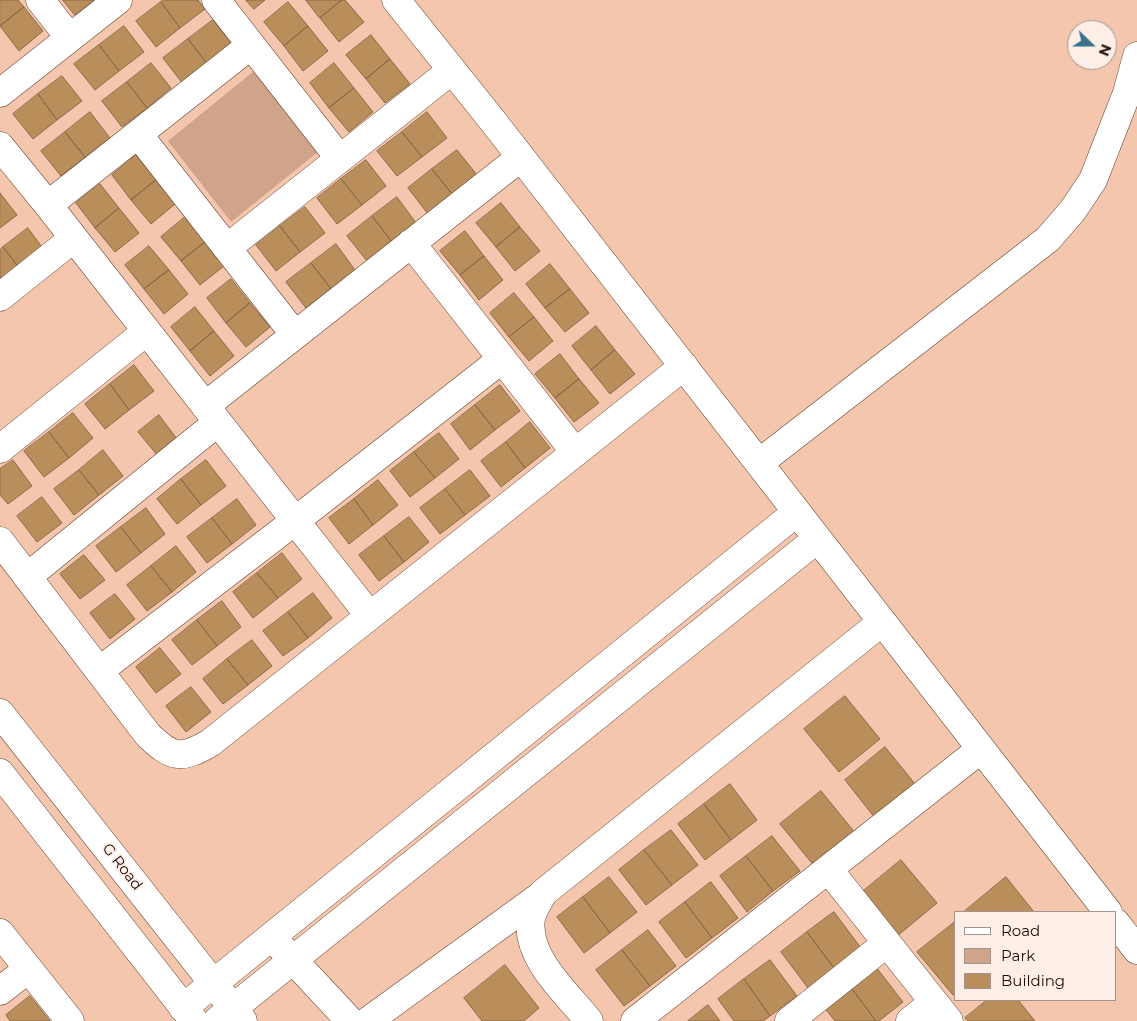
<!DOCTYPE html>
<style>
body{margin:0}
#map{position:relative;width:1137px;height:1021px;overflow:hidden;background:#f3c6ad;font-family:Montserrat,sans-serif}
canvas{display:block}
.legend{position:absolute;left:954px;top:911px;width:162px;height:90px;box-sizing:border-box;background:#fdefe7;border:1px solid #a3958d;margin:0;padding:6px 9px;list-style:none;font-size:15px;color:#1c0d05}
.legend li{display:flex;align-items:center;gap:10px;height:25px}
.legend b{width:25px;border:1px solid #a3958d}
.north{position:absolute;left:1067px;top:20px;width:50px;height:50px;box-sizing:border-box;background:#fdefe7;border:1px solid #a3958d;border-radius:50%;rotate:112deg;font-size:14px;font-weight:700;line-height:20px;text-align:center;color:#1c0d05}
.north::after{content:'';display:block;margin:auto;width:18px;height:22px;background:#3a728d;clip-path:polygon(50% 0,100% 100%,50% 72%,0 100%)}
</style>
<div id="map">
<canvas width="1137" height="1021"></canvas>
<ul class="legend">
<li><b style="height:6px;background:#fff"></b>Road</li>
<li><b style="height:14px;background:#d0a48b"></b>Park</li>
<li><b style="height:14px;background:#ba8e5a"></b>Building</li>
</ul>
<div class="north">N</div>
</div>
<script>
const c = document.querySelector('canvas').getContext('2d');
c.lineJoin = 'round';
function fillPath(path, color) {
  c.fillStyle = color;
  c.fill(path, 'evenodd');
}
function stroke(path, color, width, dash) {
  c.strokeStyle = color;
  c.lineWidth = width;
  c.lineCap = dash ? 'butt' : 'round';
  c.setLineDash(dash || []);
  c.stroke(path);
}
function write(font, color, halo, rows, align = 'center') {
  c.font = font + ' Montserrat,sans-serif';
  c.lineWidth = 4;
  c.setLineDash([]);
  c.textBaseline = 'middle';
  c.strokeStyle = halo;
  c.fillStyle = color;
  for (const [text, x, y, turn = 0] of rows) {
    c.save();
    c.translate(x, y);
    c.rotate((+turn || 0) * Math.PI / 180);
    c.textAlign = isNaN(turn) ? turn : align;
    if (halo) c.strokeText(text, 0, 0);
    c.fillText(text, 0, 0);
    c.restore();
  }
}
const green = new Path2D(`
 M254,71L318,152L231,222L168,141Z`);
const building = new Path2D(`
 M0,0H18L24,7L0,26Z
 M63,0H94L75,15Z
 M163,0H198L205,9L180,28L161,2Z
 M246,0H265L254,9Z
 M306,0H342L320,18Z
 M342,0H345L364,22L339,42L320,18Z
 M161,2L180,28L156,47L136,21Z
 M288,2L308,26L284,46L264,22Z
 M24,7L43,31L19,51L0,26Z
 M213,20L233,45L208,65L188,39Z
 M124,26L144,52L119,71L99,45Z
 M308,26L328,51L303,71L284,46Z
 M371,35L390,59L366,79L346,55Z
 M188,39L208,65L183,84L163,58Z
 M99,45L119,71L95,90L74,64Z
 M390,59L410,84L385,103L366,79Z
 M151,63L171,88L147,108L127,82Z
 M334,63L354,88L329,108L310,83Z
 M62,76L82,101L57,120L38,94Z
 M127,82L147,108L122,127L102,101Z
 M354,88L373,112L349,132L329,108Z
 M38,94L57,120L33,139L13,114Z
 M90,112L110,138L85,157L65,132Z
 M427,112L447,138L422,157L402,132Z
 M65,132L85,157L61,176L41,151Z
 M402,132L422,157L397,176L377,151Z
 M457,150L477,175L452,194L432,169Z
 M136,155L156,180L131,200L112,175Z
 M366,160L386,186L362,205L341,179Z
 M432,169L452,194L428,214L408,188Z
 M341,179L362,205L337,224L317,198Z
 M156,180L175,204L151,224L131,200Z
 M100,184L119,208L95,228L76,203Z
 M0,193L17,215L0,228Z
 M397,197L416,223L392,242L372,216Z
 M501,203L520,227L496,247L476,223Z
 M305,207L325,233L300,252L280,226Z
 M119,208L139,233L115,252L95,228Z
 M372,216L392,242L367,261L347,236Z
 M185,217L205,242L181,261L161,237Z
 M280,226L300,252L276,271L256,245Z
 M520,227L540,251L515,271L496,247Z
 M28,228L47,254L23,273L3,247Z
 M465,231L484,256L460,275L440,251Z
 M205,242L224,266L200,285L181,261Z
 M336,244L355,270L331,289L311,263Z
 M149,246L169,270L144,289L125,265Z
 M3,247L23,273L0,291V250Z
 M484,256L503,280L479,300L460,275Z
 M311,263L331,289L306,308L286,282Z
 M550,264L570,289L545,308L526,284Z
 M169,270L188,294L164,314L144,289Z
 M231,279L250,303L226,323L207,298Z
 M570,289L589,313L565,332L545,308Z
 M514,293L534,317L509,337L490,313Z
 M250,303L270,327L246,347L226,323Z
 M195,307L214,331L190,351L171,327Z
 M534,317L553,341L529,361L509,337Z
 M596,326L615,350L591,370L572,346Z
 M214,331L234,356L210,376L190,351Z
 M615,350L635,374L610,394L591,370Z
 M560,354L579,379L555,398L535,374Z
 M134,365L154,391L129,410L110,384Z
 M579,379L599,403L574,422L555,398Z
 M110,384L129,410L105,429L85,404Z
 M500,385L520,411L495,430L475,405Z
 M475,405L495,430L470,450L451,424Z
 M73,413L93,438L69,458L49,432Z
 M159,415L177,439L158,456L138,432Z
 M530,422L550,448L525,468L506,442Z
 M49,432L69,458L44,477L24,451Z
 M439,433L459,459L435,478L414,452Z
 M506,442L525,468L501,487L481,461Z
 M103,450L123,476L99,495L79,470Z
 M414,452L435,478L410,497L390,471Z
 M13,460L32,486L8,504L0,495V469Z
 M206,460L226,486L201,505L181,479Z
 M79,470L99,495L74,515L54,489Z
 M470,470L490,496L465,515L445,489Z
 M181,479L201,505L177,524L157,499Z
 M378,480L398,505L373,525L354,499Z
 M445,489L465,515L440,534L420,508Z
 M42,497L62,523L37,542L17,516Z
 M237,499L256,525L232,544L212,518Z
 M354,499L373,525L349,544L329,518Z
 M146,508L165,534L141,553L121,527Z
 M409,517L429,542L404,562L384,536Z
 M212,518L232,544L207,563L187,537Z
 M121,527L141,553L116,572L96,546Z
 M384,536L404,562L379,581L359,555Z
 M176,546L196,572L172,592L151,566Z
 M282,553L302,579L278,598L257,573Z
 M84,555L105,580L80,599L60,574Z
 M151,566L172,592L147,611L127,585Z
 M257,573L278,598L253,618L233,592Z
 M313,593L332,618L308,638L288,612Z
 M115,594L135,619L110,639L90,613Z
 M222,601L241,627L217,646L197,620Z
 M288,612L308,638L283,656L263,631Z
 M197,620L217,646L192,665L172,640Z
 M252,640L272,666L248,685L227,659Z
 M160,648L181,674L156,693L136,667Z
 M227,659L248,685L223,704L203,679Z
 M191,687L211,712L186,732L166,706Z
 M845,696L880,739L839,772L804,729Z
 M885,747L920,790L879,823L845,780Z
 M730,784L757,820L731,840L704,804Z
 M821,791L856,834L815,867L780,824Z
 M704,804L731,840L705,860L678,824Z
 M671,830L698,865L672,885L644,850Z
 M772,836L800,871L773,891L746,856Z
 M644,850L672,885L646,905L619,870Z
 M746,856L773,891L747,912L720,876Z
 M901,860L937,903L896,937L861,893Z
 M609,877L637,912L610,933L583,897Z
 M1006,877L1034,912H966L965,911Z
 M711,882L738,918L712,938L685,902Z
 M583,897L610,933L584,953L557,917Z
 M685,902L712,938L686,958L659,922Z
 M834,912L861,948L834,968L807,932Z
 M956,921V993L953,995L917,952Z
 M648,930L676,966L650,986L622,950Z
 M807,932L834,968L808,988L781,952Z
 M622,950L650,986L624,1006L596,970Z
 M770,960L797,996L770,1016L744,979Z
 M505,965L539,1008L524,1021H482L464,998Z
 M876,967L903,1002L879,1021H876L850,986Z
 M744,979L770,1016L763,1021H734L718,999Z
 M850,986L876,1021H835L824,1007Z
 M30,996L50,1021H10L6,1015Z
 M987,1000H1018L1035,1021H968L965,1018Z
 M708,1005L720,1021H688Z`);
const minor = new Path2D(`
 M40,0L70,38
 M216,0L340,159
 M396,0L492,120L1108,912
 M0,93L118,0
 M138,134L227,248
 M0,146L48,205L369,615
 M48,205L251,45
 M411,243L575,452
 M0,297L74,238
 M295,335L227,248L452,70
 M205,406L521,157
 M0,449L147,331
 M759,463L1048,239L1073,210L1093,180L1127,93L1137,56
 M0,541L148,735C172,758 181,760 210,743L684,366
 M27,577L218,422
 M99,671L295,521L502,359
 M1116,923L1137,950
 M0,933L70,1021
 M887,943L934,1002L910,1021
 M281,947L350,1021
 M0,991L28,969
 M934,1002L949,1021
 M183,1008L797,512
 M217,1021L817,539
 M368,1021L543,894
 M589,1021C567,993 525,958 531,918C533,910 539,901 543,893L882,622
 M635,1021L981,749
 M789,1021L887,943L829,870`);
const tertiary = new Path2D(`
 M0,713L243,1021
 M0,773L194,1021`);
const streetNames = [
 ["G Road",122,867,52]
];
fillPath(green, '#d0a48b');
fillPath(building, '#ba8e5a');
stroke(building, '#886b48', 1);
stroke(minor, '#68422c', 29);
stroke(tertiary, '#68422c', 29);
stroke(minor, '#fff', 28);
stroke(tertiary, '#fff', 28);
write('15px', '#1c0d05', '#fdefe7', streetNames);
</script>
